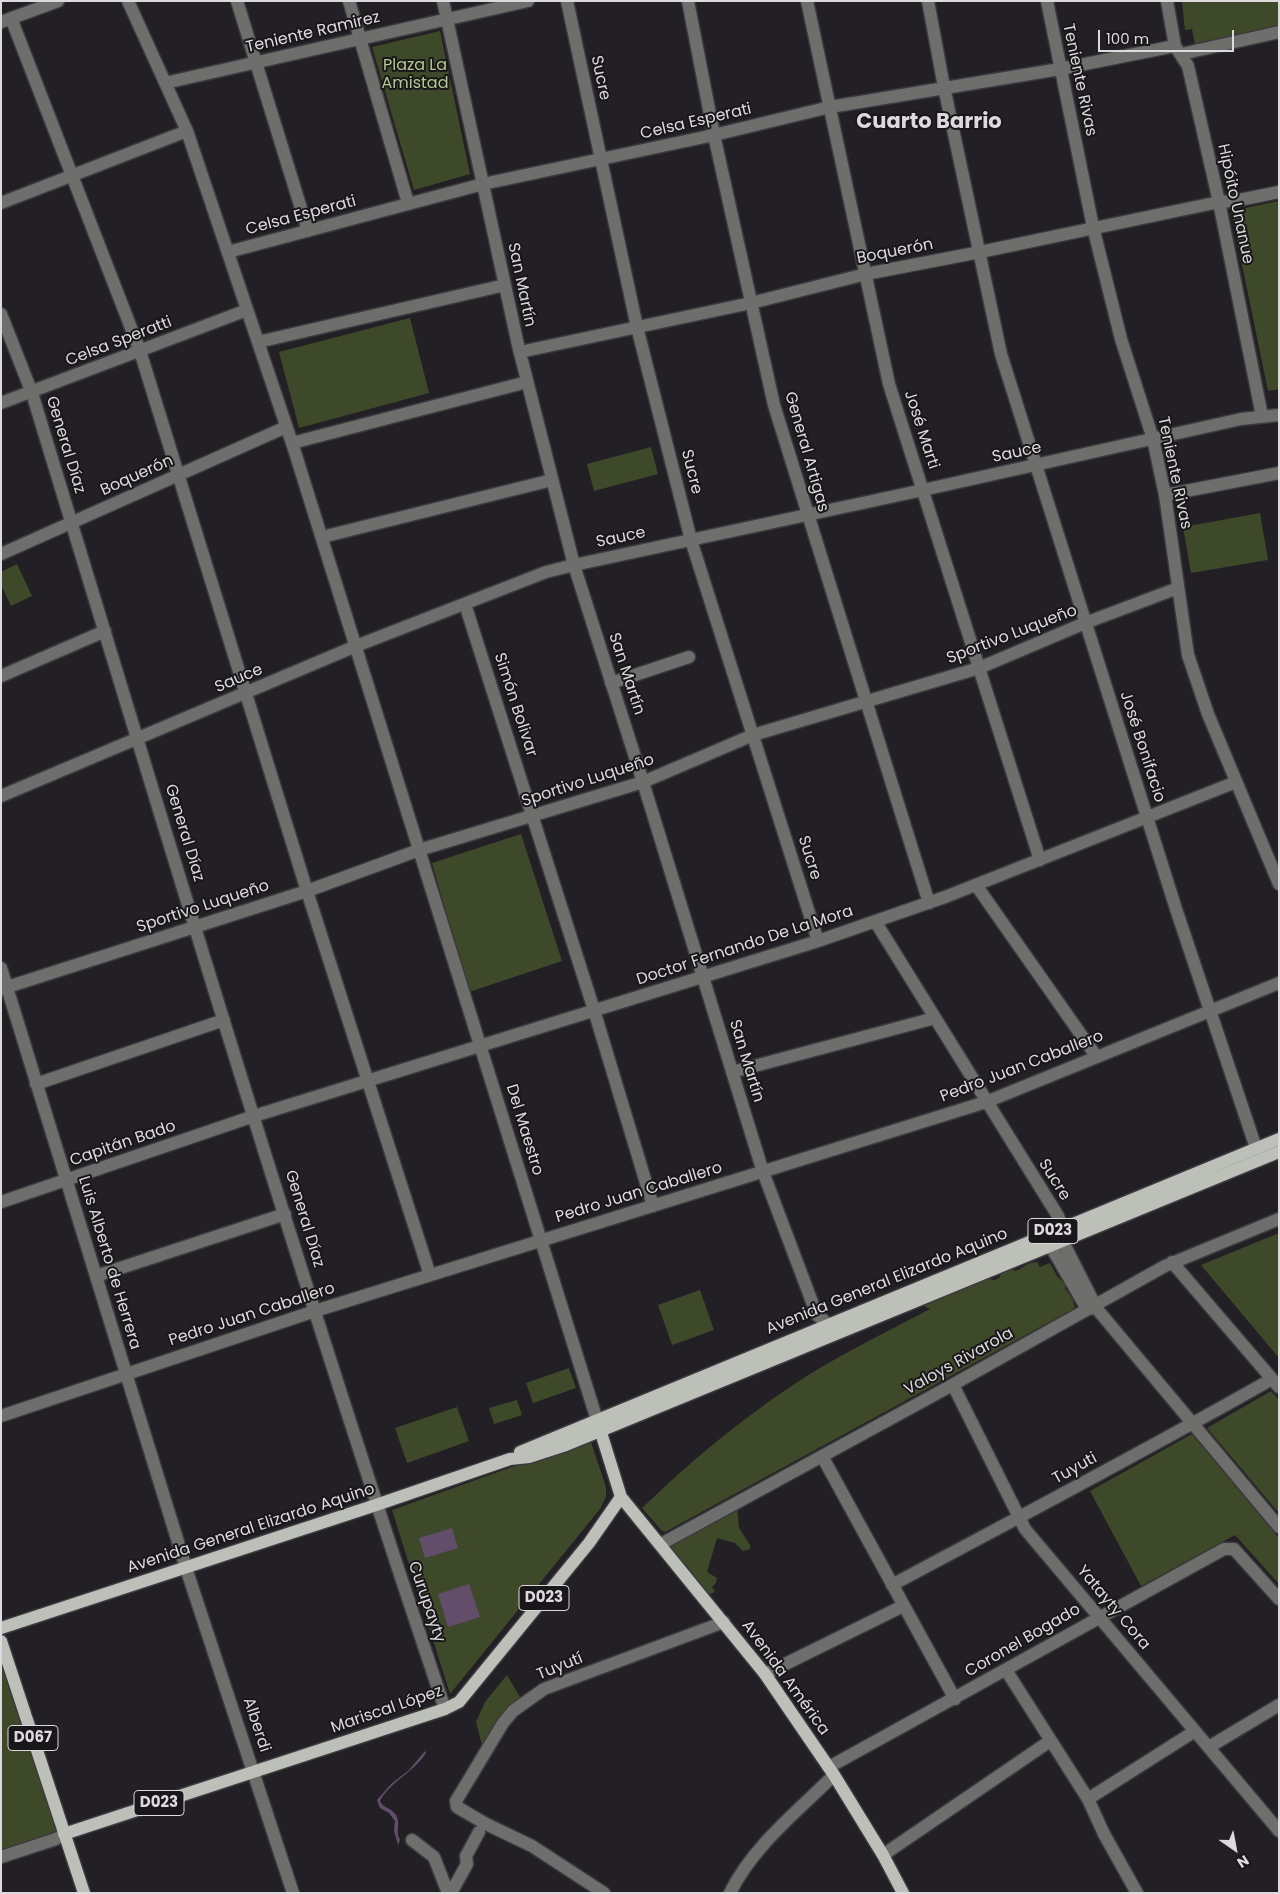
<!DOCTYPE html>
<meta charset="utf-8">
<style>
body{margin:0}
#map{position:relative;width:1280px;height:1894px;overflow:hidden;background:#232025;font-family:Poppins,sans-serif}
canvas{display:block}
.frame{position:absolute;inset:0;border:2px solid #dddade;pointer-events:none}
.north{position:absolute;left:1210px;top:1824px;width:50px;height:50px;-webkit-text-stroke:4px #1a171b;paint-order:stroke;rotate:147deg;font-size:14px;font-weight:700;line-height:20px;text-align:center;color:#dddade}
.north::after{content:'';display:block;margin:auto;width:18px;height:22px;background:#dddade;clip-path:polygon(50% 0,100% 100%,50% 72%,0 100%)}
.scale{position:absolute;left:1098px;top:30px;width:136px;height:22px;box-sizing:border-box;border:2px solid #dddade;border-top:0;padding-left:6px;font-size:15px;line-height:18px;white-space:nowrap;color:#dddade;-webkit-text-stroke:4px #1a171b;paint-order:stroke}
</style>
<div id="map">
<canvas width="1280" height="1894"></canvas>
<div class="frame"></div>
<div class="north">N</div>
<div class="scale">100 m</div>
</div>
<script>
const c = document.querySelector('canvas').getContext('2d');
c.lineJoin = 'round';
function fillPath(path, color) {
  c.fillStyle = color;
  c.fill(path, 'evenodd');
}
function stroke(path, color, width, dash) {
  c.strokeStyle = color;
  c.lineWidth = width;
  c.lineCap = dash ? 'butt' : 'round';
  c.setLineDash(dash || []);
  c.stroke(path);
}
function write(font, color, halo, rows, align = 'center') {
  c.font = font + ' Poppins,sans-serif';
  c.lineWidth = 4;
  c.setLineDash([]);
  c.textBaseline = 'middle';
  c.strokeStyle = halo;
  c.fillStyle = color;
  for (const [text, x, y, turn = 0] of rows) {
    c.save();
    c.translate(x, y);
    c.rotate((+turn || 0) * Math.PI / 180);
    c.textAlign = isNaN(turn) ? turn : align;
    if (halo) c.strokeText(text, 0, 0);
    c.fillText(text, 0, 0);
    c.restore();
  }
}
const green = new Path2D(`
 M1182,1H1279V29L1196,49L1192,29L1185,30Z
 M440,31L470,174L414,190L372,47Z
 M1279,201V389L1268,391L1231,211Z
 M410,318L429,393L299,428L279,352Z
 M651,447L658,474L594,491L587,464Z
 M1260,513L1268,560L1191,573L1183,527Z
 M17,564L32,596L11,606L1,585V572Z
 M521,834L562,961L469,992L432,863Z
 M1279,1233V1358L1201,1265Z
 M1037,1262L1040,1267L1050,1263L1057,1276L1065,1284V1288L1073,1300L1075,1308L665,1532L661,1530L642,1508C688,1464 736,1423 790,1387C834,1357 883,1334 930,1309L922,1305L987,1277C992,1281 995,1281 1000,1277L1002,1270L1005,1268L1016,1271L1030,1263Z
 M700,1290L714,1330L672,1345L658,1305Z
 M569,1368L576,1388L533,1403L526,1383Z
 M1271,1391L1279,1400L1278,1512L1207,1428Z
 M517,1400L522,1415L494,1424L489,1408Z
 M457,1407L469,1441L407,1463L395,1428Z
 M1192,1434L1279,1538V1584L1235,1535L1141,1586L1090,1491Z
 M590,1439L606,1487V1497L600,1509L450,1694L392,1510Z
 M737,1505L739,1528L750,1545V1549L743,1551L735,1543L717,1538L707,1572L717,1578L716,1583L712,1587L715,1592L708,1595L672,1560L669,1544L714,1521L717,1523L727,1510Z
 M1,1660L57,1830L53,1834L1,1851Z
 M507,1675L520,1697L501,1715L482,1745L476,1722L485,1702Z`);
const water = new Path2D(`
 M452,1528L458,1548L425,1558L419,1538Z
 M469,1584L480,1617L448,1627L438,1594Z
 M425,1751L426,1753C414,1772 391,1781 380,1801C383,1808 391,1808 396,1815C401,1823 395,1832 400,1840L398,1845L394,1831L395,1821L389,1813L380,1808L377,1800L391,1784L409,1770Z`);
const minor = new Path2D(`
 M128,1L187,131L294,449L597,1420
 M237,1L308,231
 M349,1L408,203
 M443,1L518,345L574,565L643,782L763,1172L817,1315L828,1324L837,1329
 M567,1L637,327L691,540L818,941
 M688,1L714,135L774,405L929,903
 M807,1L889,384L1040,860
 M928,1L944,87L1001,354L1176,909L1256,1148
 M1047,1L1093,227L1121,339L1153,439L1165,495L1188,655L1208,714L1279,884
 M1167,1L1175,46L1188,66L1219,202L1262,416
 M11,18L140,351L307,891L430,1275
 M1,22L58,1
 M1181,54L1279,32
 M165,83L528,1
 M1,203L187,131
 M228,252L483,184L714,135L830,107L1060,69L1175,46
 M1,314L32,393C166,833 298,1274 445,1709
 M258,342L505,285
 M520,352L751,303L866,274L980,252L1219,202L1234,201L1279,192
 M1,403L247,310
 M292,443L527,382
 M1165,495L1279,473
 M322,537L552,480
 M1,554L286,427
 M465,604L594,1010L653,1206
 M1,676L105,631
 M611,683L689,657
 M1,796L356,646L546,572L574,565L923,490L1241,419L1279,415
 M976,885L1096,1056
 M875,921L1058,1216L1062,1227V1240L1097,1309L1279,1527
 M1,968L186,1568L293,1893
 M1,989L307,891L419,850L643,782L753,735L979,668L1085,623L1178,588
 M732,1072L935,1018
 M36,1084L224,1020
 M1,1202L254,1116L818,941L945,897L1236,782
 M1055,1238L1050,1245L1087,1309L1095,1308
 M1172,1262L1279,1387
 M96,1276L285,1214
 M953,1385L1025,1529L1279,1831
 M1,1416L315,1311L986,1102L1279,983
 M822,1456L955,1699
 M661,1544L945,1389L1165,1266L1279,1219
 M892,1585C1019,1517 1147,1450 1272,1379
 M1006,1670L1088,1799L1104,1834L1137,1893
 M765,1674L903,1606
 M1209,1747L1279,1705
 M829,1767L1224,1549H1234L1279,1599
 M1088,1799L1195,1731
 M412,1840L434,1857L448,1893
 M883,1855L1050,1741
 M1,1857L56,1839L64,1834
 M451,1893L467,1864L466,1856L479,1832
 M604,1893L532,1846L486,1824L457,1807L456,1801L503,1723L513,1711L544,1689L724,1622
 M730,1893C753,1846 798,1811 834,1775`);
const major = new Path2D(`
 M520,1452L1279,1139
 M621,1497L765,1674L834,1775L883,1855L903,1893
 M1,1628L376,1505L510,1459L529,1457L566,1445L1279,1152
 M1,1641L84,1893
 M64,1834L445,1709L459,1702L589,1543L621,1497L598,1423`);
const shields = [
 [1053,1231,50],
 [544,1598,50],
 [33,1738,50],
 [159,1803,50]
];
const shieldNames = [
 ["D023",1053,1231],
 ["D023",544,1598],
 ["D067",33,1738],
 ["D023",159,1803]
];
const streetNames = [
 ["Teniente Ramirez",313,33,-13],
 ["Sucre",600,78,78],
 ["Teniente Rivas",1079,80,78],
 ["Celsa Esperati",696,122,-13],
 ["Hipóito Unanue",1235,204,78],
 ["Celsa Esperati",301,216,-15],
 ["Boquerón",895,252,-11],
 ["San Martín",521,285,78],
 ["Celsa Speratti",119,342,-21],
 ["José Marti",921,430,72],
 ["General Díaz",65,445,73],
 ["General Artigas",806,452,74],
 ["Sauce",1017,453,-12],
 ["Sucre",691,472,76],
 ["Teniente Rivas",1174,473,78],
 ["Boquerón",137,476,-24],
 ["Sauce",621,538,-12],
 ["Sportivo Luqueño",1012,635,-21],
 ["San Martín",626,674,72],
 ["Sauce",239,679,-23],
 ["Simón Bolivar",515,705,72],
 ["José Bonifacio",1142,747,72],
 ["Sportivo Luqueño",588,781,-18],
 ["General Díaz",184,833,73],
 ["Sucre",809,858,73],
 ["Sportivo Luqueño",203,907,-18],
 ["Doctor Fernando De La Mora",745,946,-18],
 ["San Martín",746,1061,73],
 ["Pedro Juan Caballero",1022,1067,-21],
 ["Del Maestro",524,1130,73],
 ["Capitán Bado",123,1144,-19],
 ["Sucre",1054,1180,58],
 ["Pedro Juan Caballero",639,1193,-17],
 ["General Díaz",304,1219,73],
 ["Luis Alberto de Herrera",109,1263,73],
 ["Avenida General Elizardo Aquino",887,1282,-22],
 ["Pedro Juan Caballero",252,1315,-18],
 ["Valoys Rivarola",959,1362,-29],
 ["Tuyuti",1075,1469,-29],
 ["Avenida General Elizardo Aquino",251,1529,-18],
 ["Curupayty",426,1602,71],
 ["Yatayty Cora",1113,1608,50],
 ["Coronel Bogado",1023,1641,-30],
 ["Tuyutí",560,1667,-22],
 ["Avenida América",785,1678,54],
 ["Mariscal López",387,1710,-19],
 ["Alberdi",256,1725,72]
];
const parkNames = [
 ["Plaza La",415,66],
 ["Amistad",415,84]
];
const districtNames = [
 ["Cuarto Barrio",929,123]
];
fillPath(green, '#3e492a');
fillPath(water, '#624d6a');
stroke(minor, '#3d3a3f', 15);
stroke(major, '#3d3a3f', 15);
stroke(minor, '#6e6f6d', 12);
stroke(major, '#bdbfb9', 12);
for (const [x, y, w] of shields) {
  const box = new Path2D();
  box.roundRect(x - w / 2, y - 12.5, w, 25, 4);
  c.fillStyle = '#1a171b';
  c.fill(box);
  stroke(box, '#dddade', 1);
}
write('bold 15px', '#dddade', null, shieldNames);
write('16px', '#dddade', '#1a171b', streetNames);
write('16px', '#b4c98e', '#1a171b', parkNames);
write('bold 21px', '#dddade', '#1a171b', districtNames);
</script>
